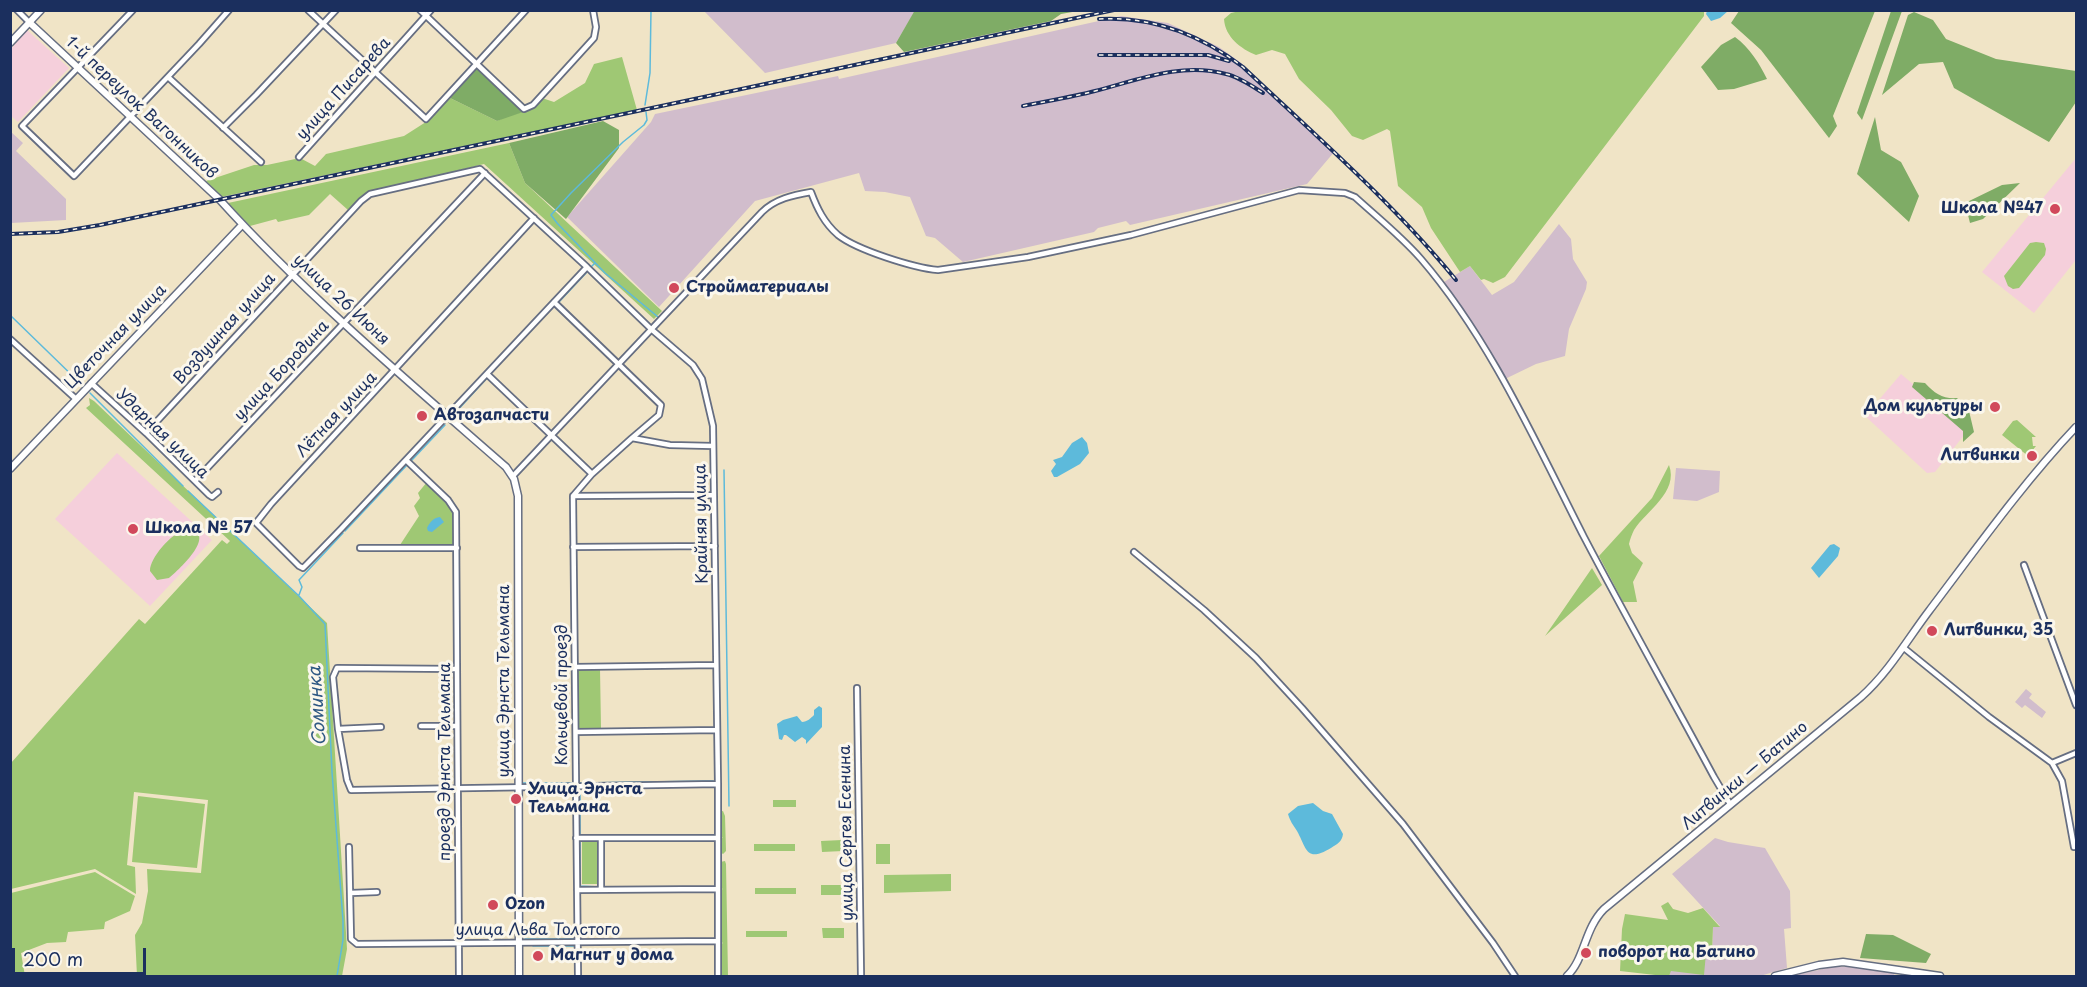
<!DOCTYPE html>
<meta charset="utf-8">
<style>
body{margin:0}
#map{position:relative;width:2087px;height:987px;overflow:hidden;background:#f0e4c6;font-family:"Playpen Sans",sans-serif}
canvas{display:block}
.frame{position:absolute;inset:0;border:12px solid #1b2f5e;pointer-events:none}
.scale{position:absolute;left:12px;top:948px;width:134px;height:27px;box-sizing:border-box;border:3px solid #1b2f5e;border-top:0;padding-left:8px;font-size:18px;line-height:21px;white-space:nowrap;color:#1b2f5e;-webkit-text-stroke:4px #fbf7ec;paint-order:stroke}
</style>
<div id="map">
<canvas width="2087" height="987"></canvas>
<div class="frame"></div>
<div class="scale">200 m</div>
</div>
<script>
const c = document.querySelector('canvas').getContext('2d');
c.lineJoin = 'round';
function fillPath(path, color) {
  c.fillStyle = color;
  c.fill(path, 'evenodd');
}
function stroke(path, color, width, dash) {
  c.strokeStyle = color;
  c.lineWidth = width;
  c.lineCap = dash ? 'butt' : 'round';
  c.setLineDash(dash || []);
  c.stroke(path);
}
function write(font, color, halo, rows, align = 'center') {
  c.font = font + ' "Playpen Sans",sans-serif';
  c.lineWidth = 6;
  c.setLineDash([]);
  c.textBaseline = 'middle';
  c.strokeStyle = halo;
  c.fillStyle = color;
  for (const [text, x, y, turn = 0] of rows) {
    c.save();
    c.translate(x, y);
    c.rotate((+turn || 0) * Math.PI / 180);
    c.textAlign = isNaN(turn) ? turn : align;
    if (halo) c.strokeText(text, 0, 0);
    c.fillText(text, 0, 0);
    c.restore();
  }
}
const built = new Path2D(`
 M27,30L69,68L18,122L11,116V49Z
 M2076,158V262L2075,261L2034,313L1982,272Z
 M1901,374L1968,430L1935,472L1927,473L1865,416Z
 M117,453L212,540L150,606L55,519Z`);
const industrial = new Path2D(`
 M704,11H915L896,43L765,73Z
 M1121,16L1168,23L1219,47L1241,63L1335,151L1307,184L1130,225L1126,221L1098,228L1094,232L963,262L935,238L926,236L910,197L885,192L865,191L859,173L755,201L659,307L567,217L651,122L655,114L838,76L839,79Z
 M10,131L23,143L16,151L66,199V220L11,223Z
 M1559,224L1571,239L1573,259L1587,282L1586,289L1569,329L1565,356L1536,364L1505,379L1475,327L1444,282L1470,266L1492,295L1514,282Z
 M1676,468L1720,471L1719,492L1697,501L1673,499Z
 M2026,689L2032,694L2029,698L2046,712L2042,718L2025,705L2022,708L2015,702Z
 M1715,838L1728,842L1765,848L1790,891L1791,928L1784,929L1787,968L1760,976H1669L1670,971L1706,952L1712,953L1713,926H1720L1672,874Z
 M1832,967H1848L1895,973L1894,976H1791Z`);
const green = new Path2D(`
 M1244,10H1704V16L1505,277L1493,283L1484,279L1481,280L1470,266L1460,272L1431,228L1422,207L1398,186L1390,131L1387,129L1363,140L1352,136L1331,110L1299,79L1285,54L1272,50L1256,55C1241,49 1225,37 1224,19L1231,13Z
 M622,57L637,110L221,197L206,181L254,165H267L300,158L315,166L326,154L404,136L429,120L450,98L497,121C517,111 526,115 542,98L554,102L585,83L594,64Z
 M509,143L525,183L662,311L654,319L484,164L367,193L348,210L330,194L309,215L278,222L276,219L250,226L228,203Z
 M2036,242L2044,243L2046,249L2045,255L2019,288L2013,289L2008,286L2004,276L2030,243Z
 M89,398L94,401L327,623L347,949L342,976H137L135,935L142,923L148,891L147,869L201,873L208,800L134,792L127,865L135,867L136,894L95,869L11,889V763L139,619L145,624L222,540L227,544L230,541L86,408L90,405Z
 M2017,420L2036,437H2032L2033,446H2036L2028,456L2002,435L2013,421Z
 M1669,465C1679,492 1646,511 1634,530C1632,534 1630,539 1629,544L1632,553L1643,563L1633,582L1637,602H1623L1599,556L1652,498Z
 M427,482C456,509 453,508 455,546L398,548L419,516L414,506L420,498L418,493Z
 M184,529C222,530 179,570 169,578L157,580L150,571C150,557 171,535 184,529Z
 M1592,568L1602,585L1545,636Z
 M576,669H600L601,728L577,729Z
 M138,796L205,804L197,868L132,862Z
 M773,800H796V807H773Z
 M723,811L725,816L726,851L723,854L720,852V839L723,837H720L719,812Z
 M598,840L599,884H582V841Z
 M842,840L843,851L822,852L821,841Z
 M754,844H795V851H754Z
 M876,844H890V864H876Z
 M725,861L726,864L728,976H721V944L723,943L721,942L720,890L723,889L720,888V862Z
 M95,872L135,896L130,911L105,922L104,929L68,932L66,942L47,943L21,953L25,976H11V893Z
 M951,874V891L884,893V875Z
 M821,885H842L843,895H821Z
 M755,888H796V894H755Z
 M1668,902L1673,909L1688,913L1703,908L1720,927H1713L1712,953H1706L1704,975L1671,971L1669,976H1664L1620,971L1622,929L1625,914L1668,920L1661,906Z
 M822,928H844V938H823Z
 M746,931H787V937H746Z`);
const forest = new Path2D(`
 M915,10H1078V11L1061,14L1051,21L904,52L896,43Z
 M1739,11H1875L1833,116L1837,126L1829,138L1761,50L1731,23Z
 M1891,11H1902L1862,120L1857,113Z
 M1914,12L1933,20L1946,39L1996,59L2076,71V102L2049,142L1954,88L1943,62L1919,64L1882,95L1908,15Z
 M1735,37C1750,48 1759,63 1767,79L1734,89L1718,90L1701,67L1721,45Z
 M477,67L523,112L497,121L450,98Z
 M1875,117L1881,150L1901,162L1919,196L1909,222L1857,174Z
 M603,121L619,130V148L566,219L525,183L509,143Z
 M2020,183L1983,219L1970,223L1965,203L2002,185Z
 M1914,382L1925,383C1935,394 1943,399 1957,398L1969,411L1974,432L1963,442V431L1912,387Z
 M1866,934L1893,935L1931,954L1926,963L1860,958Z`);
const water = new Path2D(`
 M1707,11V10L1728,11L1720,18L1711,21L1706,14Z
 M1082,437L1087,443L1089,453L1080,464L1057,477H1054L1051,471L1056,464L1053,460L1062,457L1072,443Z
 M440,517L444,522L432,532L428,531L427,528C430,522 433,518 440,517Z
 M1834,544L1840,548L1838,556L1819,578L1811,568L1830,545Z
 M819,706L822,708V727L806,744V740L802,737L795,742L786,735H784L782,740L779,739L777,724L783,720L797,716L802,722C807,722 811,718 814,715V710Z
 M1313,803L1323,811L1332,814L1343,834C1342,842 1337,844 1331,848C1306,863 1307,849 1297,831C1293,825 1290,821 1288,814L1298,806Z`);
const stream = new Path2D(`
 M645,105L650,73L651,10
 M646,112L647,120L644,125L623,142L571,193L551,215L557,223L605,273L658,317
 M591,267L595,263
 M558,303L586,273
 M10,315L80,383
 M489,375L554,306
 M90,393L183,486
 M455,413L487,378
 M411,461L445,425
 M724,470L729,806
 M188,491L299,596L325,624L332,772L343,921V940L337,976
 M345,531L407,465
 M299,595L302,587L299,580L343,533
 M521,783H573
 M579,783L713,781
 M556,789L574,790
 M580,835H714
 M580,837V789L713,786
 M580,839V886L600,887
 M604,887V841H715
 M525,939H575V918
 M533,946H574`);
const street = new Path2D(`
 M17,10L30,23
 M133,10L22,126L74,176L199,44L229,10
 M308,10L426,119L526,10
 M420,10L524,109L533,105L594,38L596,27L593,10
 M168,77L261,162
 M223,128L256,95L336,10
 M299,157L431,10
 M534,218L271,504L256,523L299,566L303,568L307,564L341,529L587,267
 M554,302L661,405L659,415L632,438
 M10,339L76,399
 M487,374L592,474
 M91,383L146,433L209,495L212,497L218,492
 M146,433L361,201L370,194L480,169L587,267L651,329L693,365L702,379L713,426L718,784V976
 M407,461L448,500L456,512L459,976
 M513,476L762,212C775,199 793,195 811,192C817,208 824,223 838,235C857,250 914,268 938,270L1028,257L1131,235L1299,190L1345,193L1355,197C1377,217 1402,237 1421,259C1490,339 1536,443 1584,537C1626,617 1671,697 1714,777L1730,804
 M195,481L485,173
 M573,496L714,495
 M573,547L715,546
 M360,548H457
 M1134,552L1204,610L1256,658L1302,708L1403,824L1493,943L1515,976
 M2024,565L2076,705
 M1904,648L1989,717L2052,763L2062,781L2074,847
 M575,667L716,665
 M457,669L337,668L333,677L338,729L347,780L351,790L718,784
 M857,688L861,976
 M421,726H457
 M338,729L381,727
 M576,732L717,730
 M2052,763L2076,753
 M576,838H718
 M601,838V889
 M349,847L351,939L357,944L718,941
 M577,890L718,889
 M351,893L377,892
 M578,976L573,496L592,474L632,438L670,445L713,446`);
const secondary = new Path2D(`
 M30,23L220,200C306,295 410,383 506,467L514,479L518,496L519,976
 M10,43L41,10
 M10,469L242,225
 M1567,976C1585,959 1584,929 1604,909L1861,697C1889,672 1907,640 1929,611C1976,549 2023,483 2076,427
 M1775,976L1819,965L1843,962L1940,976`);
const rail = new Path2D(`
 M1099,19C1152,16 1201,35 1243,67C1315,135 1392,202 1456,280
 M1099,55H1208L1229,61
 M1023,106C1047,101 1072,97 1095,91C1138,80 1181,62 1226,74C1239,77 1252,86 1263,93
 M10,234L58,232L100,225L1114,10`);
const markers = [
 [2055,209,6,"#d1495b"],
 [674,288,6,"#d1495b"],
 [1995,407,6,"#d1495b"],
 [422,416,6,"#d1495b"],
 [2032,456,6,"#d1495b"],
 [133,529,6,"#d1495b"],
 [1932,631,6,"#d1495b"],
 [516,799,6,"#d1495b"],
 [493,905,6,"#d1495b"],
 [1586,953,6,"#d1495b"],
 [538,956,6,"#d1495b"]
];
const streetNames = [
 ["улица Писарева",344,89,-48],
 ["1-й переулок Вагонников",141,108,43],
 ["улица 26 Июня",341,300,43],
 ["Воздушная улица",225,329,-48],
 ["Цветочная улица",116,337,-46],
 ["улица Бородина",282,371,-47],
 ["Лётная улица",337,415,-47],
 ["Ударная улица",162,434,44],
 ["Крайняя улица",702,524,-91],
 ["улица Эрнста Тельмана",505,681,-90],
 ["Кольцевой проезд",563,695,-90],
 ["проезд Эрнста Тельмана",446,762,-90],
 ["Литвинки — Батино",1745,776,-40],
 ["улица Сергея Есенина",847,833,-91],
 ["улица Льва Толстого",538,931]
];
const poiNames = [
 ["Школа №47",2043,209,"right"],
 ["Стройматериалы",686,288],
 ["Дом культуры",1983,407,"right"],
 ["Автозапчасти",434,416],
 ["Литвинки",2020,456,"right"],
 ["Школа № 57",145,529],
 ["Литвинки, 35",1944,631],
 ["Улица Эрнста",528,790],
 ["Тельмана",528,808],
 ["Ozon",505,905],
 ["поворот на Батино",1598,953],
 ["Магнит у дома",550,956]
];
const waterNames = [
 ["Соминка",318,706,-94]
];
fillPath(built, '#f5cfdb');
fillPath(industrial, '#d1bdcc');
fillPath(green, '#9fc874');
fillPath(forest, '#7fac66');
fillPath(water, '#5dbadb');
stroke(stream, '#5dbadb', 1.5);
stroke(street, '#666e82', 8);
stroke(secondary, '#666e82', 9);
stroke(street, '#fff', 4.5);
stroke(secondary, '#fff', 6);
stroke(rail, '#1b2f5e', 4);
stroke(rail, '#fbf7ec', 1.5, [4.5]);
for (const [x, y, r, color] of markers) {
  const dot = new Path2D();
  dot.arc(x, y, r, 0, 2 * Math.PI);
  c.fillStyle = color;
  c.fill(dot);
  stroke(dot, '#fbf7ec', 2);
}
write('16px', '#1b2f5e', '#fbf7ec', streetNames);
write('bold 16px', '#1b2f5e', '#fbf7ec', poiNames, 'left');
write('italic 18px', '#2f5984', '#fbf7ec', waterNames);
</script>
